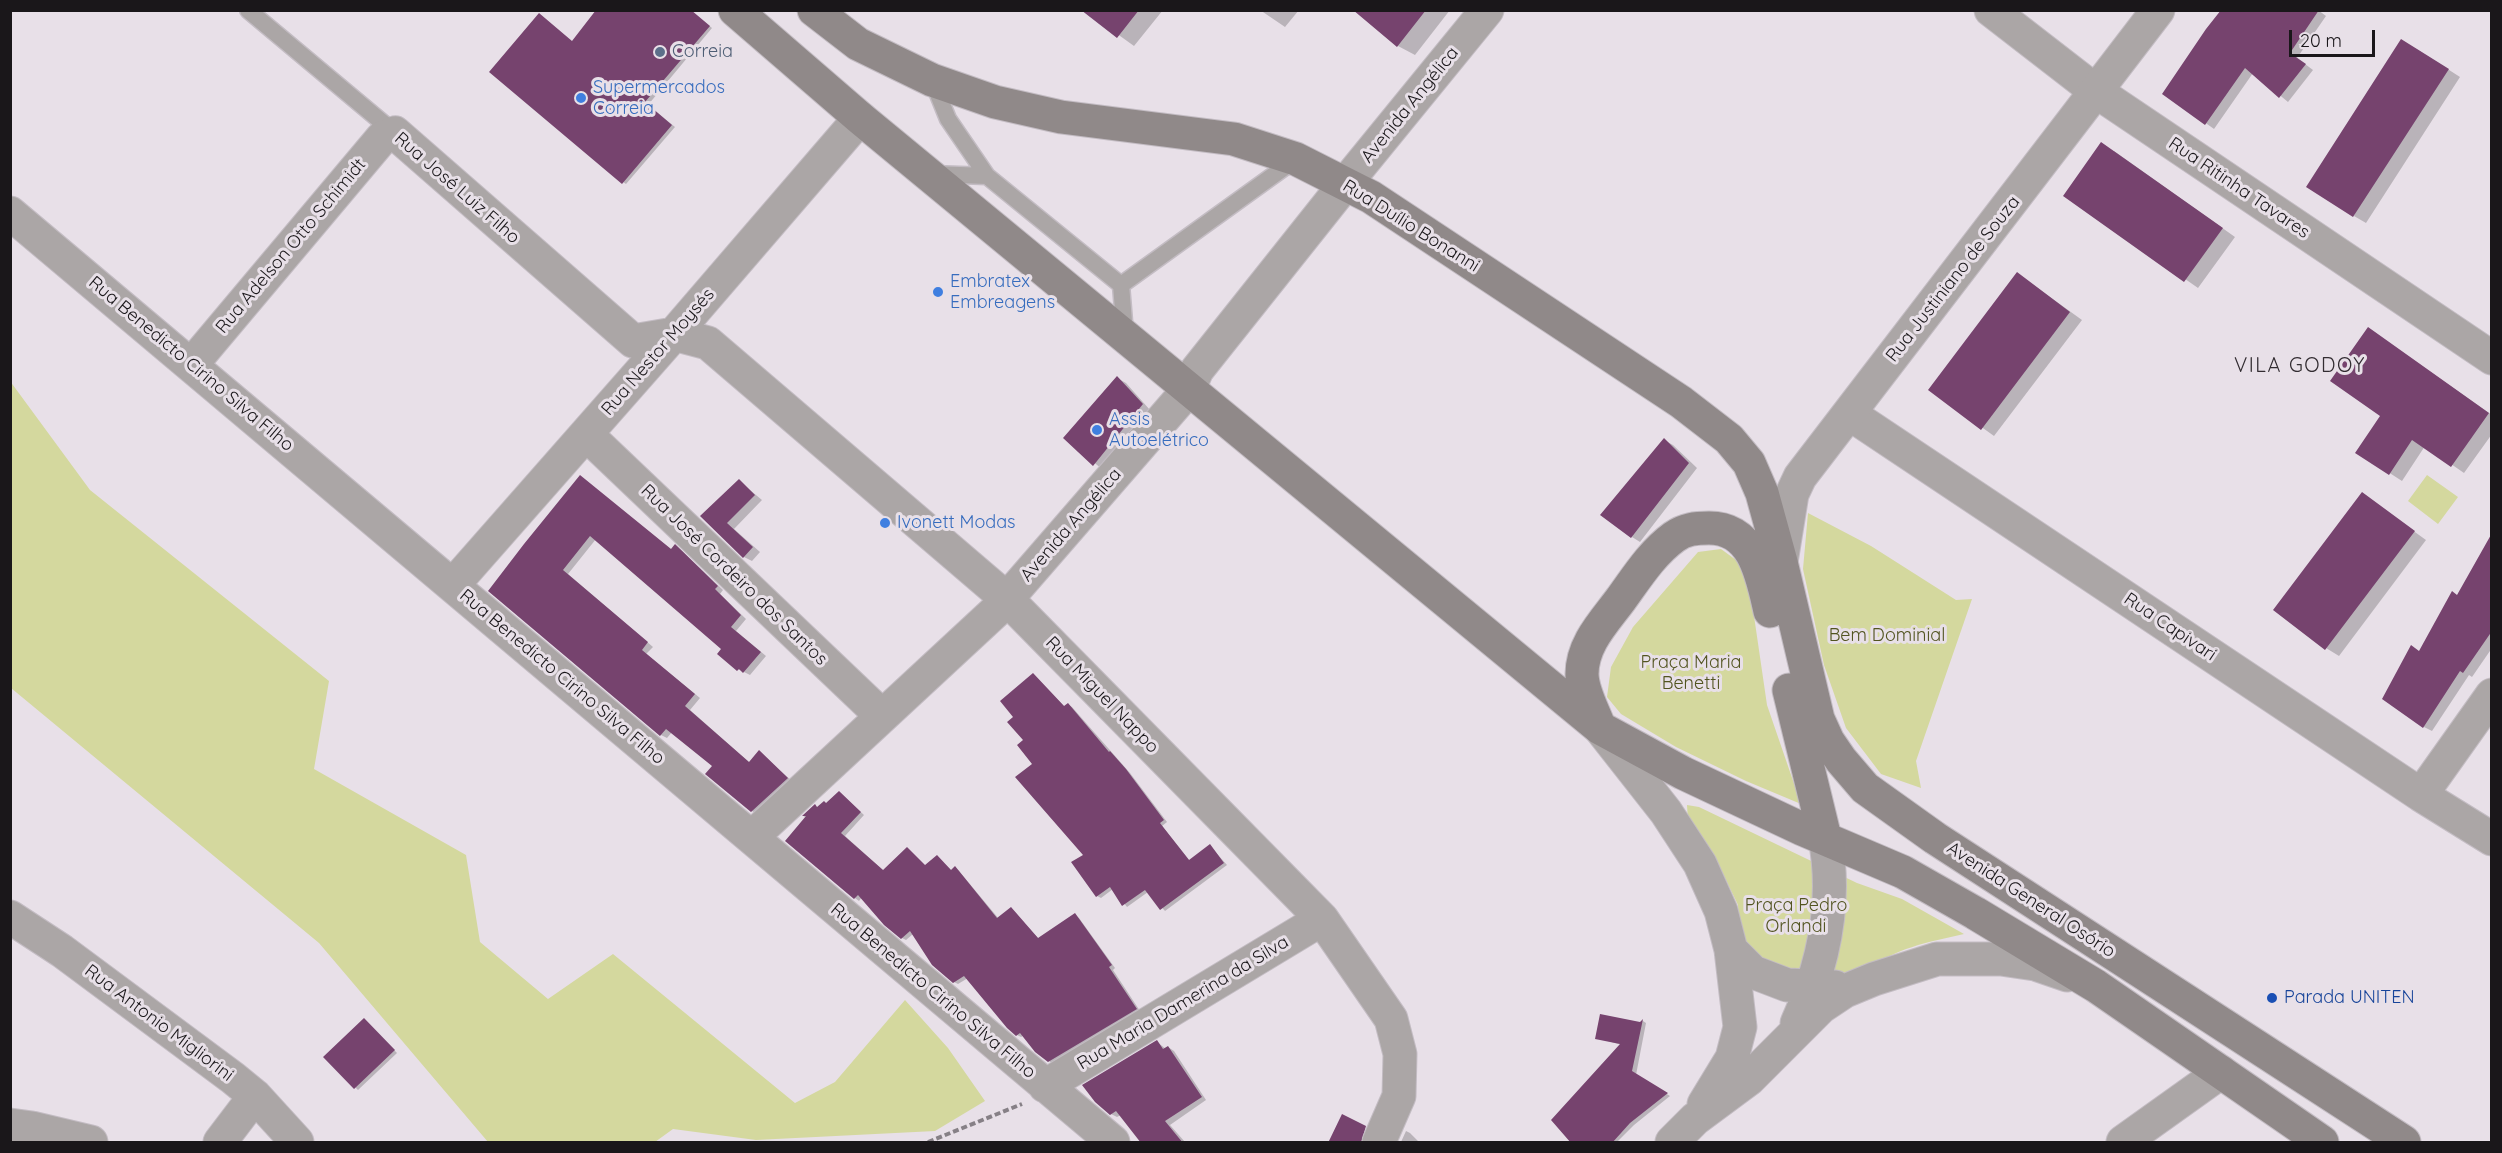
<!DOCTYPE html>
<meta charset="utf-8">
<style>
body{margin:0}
#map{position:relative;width:2502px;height:1153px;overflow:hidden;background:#e8e0e8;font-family:Quicksand,sans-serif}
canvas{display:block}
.frame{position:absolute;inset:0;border:12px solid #1a171a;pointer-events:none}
.scale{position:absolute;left:2289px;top:30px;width:86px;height:27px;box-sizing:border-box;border:3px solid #1a171a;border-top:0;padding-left:8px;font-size:18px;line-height:21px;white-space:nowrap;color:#1a171a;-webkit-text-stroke:4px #e8e0e8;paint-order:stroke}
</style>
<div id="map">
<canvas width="2502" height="1153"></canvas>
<div class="frame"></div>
<div class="scale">20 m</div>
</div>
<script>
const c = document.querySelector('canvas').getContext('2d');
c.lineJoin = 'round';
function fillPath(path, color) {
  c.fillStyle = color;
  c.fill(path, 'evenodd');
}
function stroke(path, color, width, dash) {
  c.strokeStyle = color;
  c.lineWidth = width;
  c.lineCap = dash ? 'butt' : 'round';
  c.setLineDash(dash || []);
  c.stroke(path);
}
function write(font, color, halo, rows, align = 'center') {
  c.font = font + ' Quicksand,sans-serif';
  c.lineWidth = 6;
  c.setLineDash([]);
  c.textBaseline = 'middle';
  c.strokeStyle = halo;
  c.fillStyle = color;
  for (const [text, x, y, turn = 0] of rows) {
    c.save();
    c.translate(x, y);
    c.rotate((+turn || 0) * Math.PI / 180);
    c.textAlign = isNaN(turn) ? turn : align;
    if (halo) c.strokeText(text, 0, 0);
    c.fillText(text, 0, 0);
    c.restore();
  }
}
const green = new Path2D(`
 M10,381L90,490L329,681L314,769L466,855L480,942L548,999L613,954L795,1103L835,1082L905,1000L948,1048L985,1101L935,1131L756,1140L673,1129L655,1142H488L319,943L11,688Z
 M2427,475L2458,497L2438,524L2408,501Z
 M1808,513L1871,546L1956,600L1972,599L1916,761L1921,788L1881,774L1846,728L1824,665L1803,569Z
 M1721,549L1747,568L1767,705L1801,804L1746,781L1676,747L1621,714L1607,697L1611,667L1633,627L1698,552Z
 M1687,805L1699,807L1857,883L1902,899L1964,934C1929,942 1893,948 1864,973L1771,974L1739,934L1738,905L1714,855L1688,821Z`);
const shadow = new Path2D(`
 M690,10L712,28L648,105L675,127L626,184L623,182L573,42Z
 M1084,10H1163L1134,46Z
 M1260,10H1299L1285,27Z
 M1356,10H1450L1415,55L1398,46Z
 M2318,10L2326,16L2297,58L2313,70L2288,102L2253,73L2214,129L2164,93Z
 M2415,48L2460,77L2366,223L2354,216Z
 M2114,151L2235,237L2198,288L2065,195Z
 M2018,274L2082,320L1994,436L1930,390Z
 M2369,329L2492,415V434L2464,473L2425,446L2402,481L2357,452L2382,416Z
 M1117,378L1126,383L1150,410L1103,470L1065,438Z
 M1664,440L1673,445L1697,468L1640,542L1632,537Z
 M586,481L672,550L675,546L681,550L723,590L720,594L746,619L736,631L766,656L750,675L738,669L723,649L596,539L568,574L653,647L646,654L700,698L690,710L750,763L759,752L793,782L758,815L752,811L714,765L672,732L667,738L661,735L490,591Z
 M739,481L762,500L734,529L760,552L752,561L744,557L702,516Z
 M2362,494L2426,540L2339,656L2326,648Z
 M2492,536V648L2472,677L2469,675L2432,731L2424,727L2420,652L2458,597Z
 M1033,674L1065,707L1068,705L1072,707L1130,773L1167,822L1162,826L1190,861L1210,846L1227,865L1165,911L1148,892L1127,907L1113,889L1101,898L1097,896L1085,855L1034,764L1015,717Z
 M839,792L864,815L845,836L884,871L926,866L937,857L952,871L955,868L959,871L999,919L1011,909L1039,939L1075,915L1079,918L1115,968L1113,970L1140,1011L1053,1064L1049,1061L1023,1036L1021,1037L1017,1035L968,978L958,984L954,982L913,934L906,940L902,938L862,897L859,901L855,898L804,816L815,806L818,808L827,804Z
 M365,1020L397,1053L358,1090L355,1087Z
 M1643,1021L1646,1023L1636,1075L1670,1096L1634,1125L1617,1142H1574L1622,1045L1597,1038Z
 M1157,1042L1166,1049L1168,1047L1174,1051L1206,1100L1170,1125L1185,1142H1143L1121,1115L1117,1117L1111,1114Z
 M1406,1131L1410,1133L1419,1142H1401Z`);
const building = new Path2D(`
 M596,10H691L710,26L645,102L672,125L622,184L489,72L539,13L572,41Z
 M1081,10H1139L1117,38Z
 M1353,10H1426L1397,47Z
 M2221,10H2319L2290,53L2306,64L2279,98L2245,68L2205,125L2162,94L2206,29Z
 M2401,39L2449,69L2353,217L2306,187Z
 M2101,142L2223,228L2184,282L2063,196Z
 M2017,272L2070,312L1981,430L1928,390Z
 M2368,327L2489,413L2451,467L2412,440L2389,475L2355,453L2380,416L2330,381Z
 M1117,376L1143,404L1093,466L1063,438Z
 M1664,438L1689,463L1631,538L1600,515Z
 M580,475L671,549L675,544L718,586L715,589L741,615L731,627L761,652L743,673L739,669L737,671L717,654L721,649L590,536L563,570L648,642L642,650L695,694L685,706L749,762L759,750L788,778L751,812L705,774L712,766L666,729L660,736L488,591L524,544Z
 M739,479L755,495L727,523L753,547L743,558L700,516Z
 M2362,492L2415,531L2325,650L2273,610Z
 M2492,533V631L2463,673L2460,671L2423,728L2382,699L2411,645L2419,651L2452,591L2457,595Z
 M1033,673L1064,706L1068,703L1109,752L1110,751L1126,769L1164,820L1160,823L1189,860L1210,844L1224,863L1160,910L1145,890L1122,906L1110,887L1096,897L1071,862L1083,855L1015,777L1032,764L1017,745L1023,740L1007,722L1013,717L1000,701Z
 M839,791L861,812L841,833L883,870L907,847L925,865L937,855L951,870L955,866L997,918L1011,907L1038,938L1075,913L1112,965L1109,967L1137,1009L1048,1062L1035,1052L1020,1033L1016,1036L1007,1028L964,976L953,983L932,965L910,931L901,939L884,925L858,895L854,899L785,841L806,816H802L815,804L817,807L824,801L826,803Z
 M1600,1014L1640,1022L1643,1019L1632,1071L1668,1093L1630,1123L1612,1143H1571L1551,1120L1620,1044L1595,1039Z
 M364,1018L395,1050L354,1089L323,1057Z
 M1157,1040L1163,1049L1168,1046L1202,1097L1165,1121L1183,1143H1141L1116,1111L1110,1115L1095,1102L1082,1085Z
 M1342,1114L1366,1126L1361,1143H1328Z`);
const path = new Path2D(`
 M928,1142L1022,1104`);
const service = new Path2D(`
 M248,10L395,133
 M933,82L948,119L987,176L1121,285L1125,334
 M932,174L987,176
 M1121,285L1296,159`);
const minor = new Path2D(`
 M1991,10L2097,92L2492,358
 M10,213L1113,1142
 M192,364L382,138L395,133L633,341L674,334L708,343L1007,599L1322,919L1391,1019L1400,1054L1399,1096L1379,1142
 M1850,414L2421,795L2492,839
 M586,434L882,716
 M453,585L674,334L860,118
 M2421,795L2492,695
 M752,837L999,608L1189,389
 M10,917L62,951L233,1078L255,1096L297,1142
 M1045,1086L1322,919
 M10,1125L32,1128L91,1142
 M220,1142L255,1096
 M2123,1142L2221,1072`);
const tertiary = new Path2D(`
 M1189,389L1197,370L1345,184L1487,10
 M1781,562L1792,494L1800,477L2158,10
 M1600,728L1666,812L1700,864L1721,911L1731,950L1740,1027L1732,1058L1704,1104
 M1731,950L1753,972L1787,985L1835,987
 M1797,1023C1824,964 1837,902 1825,838
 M1672,1142L1695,1119L1749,1079L1821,1007L1845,991L1874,979L1937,959H2001L2035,964L2067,975`);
const secondary = new Path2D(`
 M735,10L860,118L1600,728L1683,773L1802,829L1903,872L1975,913L2096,986L2322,1142
 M814,10L858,44L932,80L995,102L1061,117L1234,139L1296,159L1371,197L1681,402L1729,439L1749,463L1762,493L1781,562L1818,719L1828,741L1841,760L1865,788L1935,838L2404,1142
 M1789,690L1825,838
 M1599,726C1593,710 1582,691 1582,674C1582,644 1604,622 1621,599C1637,577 1652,553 1674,537C1685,529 1696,528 1709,528C1754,528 1762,576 1770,611`);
const markers = [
 [660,52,6,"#5c6f8a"],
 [581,98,6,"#3f7fe0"],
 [938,292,6,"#3f7fe0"],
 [1097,430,6,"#3f7fe0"],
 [885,523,6,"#3f7fe0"],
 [2272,998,6,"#1a4fb4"]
];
const serviceNames = [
 ["Correia",672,52]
];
const shopNames = [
 ["Supermercados",593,88],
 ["Correia",593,109],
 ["Embratex",950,282],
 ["Embreagens",950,303],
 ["Assis",1109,420],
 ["Autoelétrico",1109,441],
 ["Ivonett Modas",897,523]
];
const streetNames = [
 ["Avenida Angélica",1410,105,-51],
 ["Rua José Luiz Filho",457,188,41],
 ["Rua Ritinha Tavares",2239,188,34],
 ["Rua Duílio Bonanni",1411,226,32],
 ["Rua Adelson Otto Schimidt",291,246,-50],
 ["Rua Justiniano de Souza",1953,279,-52],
 ["Rua Nestor Moysés",658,352,-49],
 ["Rua Benedicto Cirino Silva Filho",191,364,40],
 ["Avenida Angélica",1071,525,-49],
 ["Rua José Cordeiro dos Santos",734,575,44],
 ["Rua Capivari",2170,627,34],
 ["Rua Benedicto Cirino Silva Filho",562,677,40],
 ["Rua Miguel Nappo",1102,695,46],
 ["Avenida General Osório",2031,900,33],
 ["Rua Benedicto Cirino Silva Filho",933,991,40],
 ["Rua Maria Damerina da Silva",1183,1003,-31],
 ["Rua Antonio Migliorini",159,1023,37]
];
const parkNames = [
 ["Bem Dominial",1887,636],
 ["Praça Maria",1691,663],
 ["Benetti",1691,684],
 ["Praça Pedro",1796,906],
 ["Orlandi",1796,927]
];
const transitNames = [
 ["Parada UNITEN",2284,998]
];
const neighbourhoodNames = [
 ["VILA GODOY",2300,366]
];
fillPath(green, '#d4d89e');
fillPath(shadow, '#0003');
fillPath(building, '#76436e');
stroke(service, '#c3bcc3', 19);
stroke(minor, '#c3bcc3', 35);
stroke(tertiary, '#c3bcc3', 35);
stroke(secondary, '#c3bcc3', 35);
stroke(path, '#868086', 4, [6, 3]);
stroke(service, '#aba6a6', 16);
stroke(minor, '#aba6a6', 33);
stroke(tertiary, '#aba6a6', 33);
stroke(secondary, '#908989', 33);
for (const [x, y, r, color] of markers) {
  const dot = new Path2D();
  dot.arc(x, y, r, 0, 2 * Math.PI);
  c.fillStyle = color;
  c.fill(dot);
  stroke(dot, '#e8e0e8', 2);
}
write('18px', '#4e5e75', '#e8e0e8', serviceNames, 'left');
write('18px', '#366cbe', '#e8e0e8', shopNames, 'left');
write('18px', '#1a171a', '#e8e0e8', streetNames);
write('18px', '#525420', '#e8e0e8', parkNames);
write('18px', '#164399', '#e8e0e8', transitNames, 'left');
c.letterSpacing = '1.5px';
write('20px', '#322c31', '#e8e0e8', neighbourhoodNames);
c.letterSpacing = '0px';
</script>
